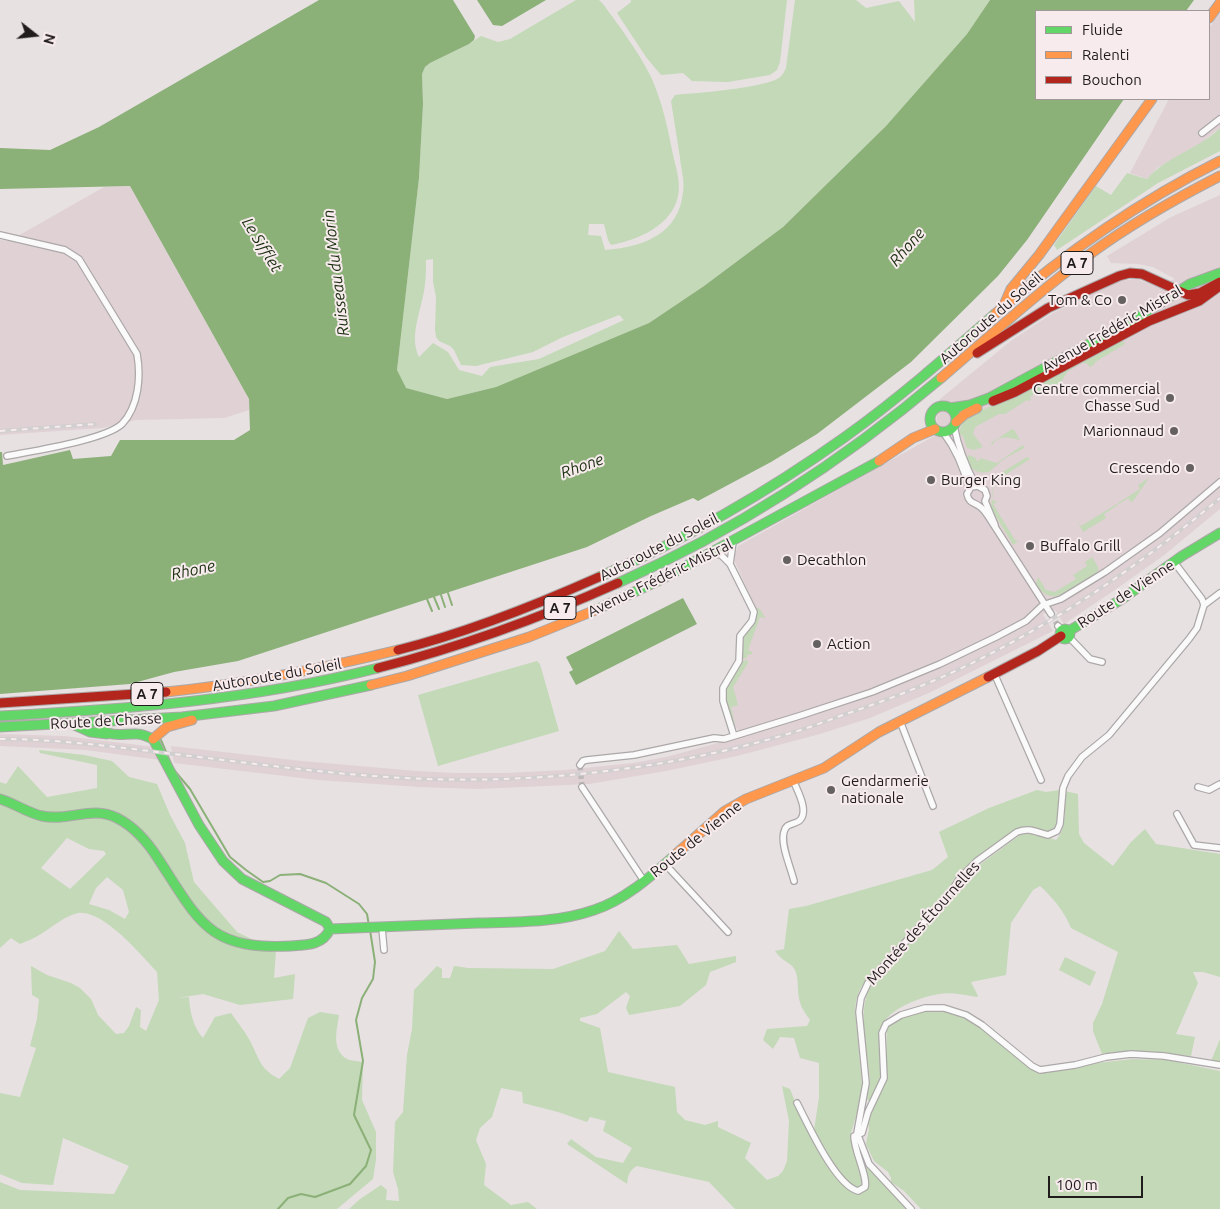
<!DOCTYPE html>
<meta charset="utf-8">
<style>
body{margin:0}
#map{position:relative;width:1220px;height:1209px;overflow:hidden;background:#e7e1e2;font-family:Ubuntu,sans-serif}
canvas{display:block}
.legend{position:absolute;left:1035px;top:10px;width:175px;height:90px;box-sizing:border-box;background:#f7ebed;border:1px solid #a19899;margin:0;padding:6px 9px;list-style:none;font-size:15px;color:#201c1c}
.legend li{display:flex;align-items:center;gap:10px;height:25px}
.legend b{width:25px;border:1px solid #a19899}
.north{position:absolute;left:10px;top:10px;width:50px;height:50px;-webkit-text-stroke:4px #f7ebed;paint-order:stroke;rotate:106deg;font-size:14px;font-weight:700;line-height:20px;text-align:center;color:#201c1c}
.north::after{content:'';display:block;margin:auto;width:18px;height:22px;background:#201c1c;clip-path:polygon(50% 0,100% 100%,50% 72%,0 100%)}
.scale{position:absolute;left:1048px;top:1176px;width:95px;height:22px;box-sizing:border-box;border:2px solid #201c1c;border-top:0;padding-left:6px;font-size:15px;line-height:18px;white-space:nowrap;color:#201c1c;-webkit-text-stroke:4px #f7ebed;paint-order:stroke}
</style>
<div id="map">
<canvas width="1220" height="1209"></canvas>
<ul class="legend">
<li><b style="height:6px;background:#63d668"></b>Fluide</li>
<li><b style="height:6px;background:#ff974d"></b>Ralenti</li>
<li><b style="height:6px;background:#b3261e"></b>Bouchon</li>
</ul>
<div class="north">N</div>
<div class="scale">100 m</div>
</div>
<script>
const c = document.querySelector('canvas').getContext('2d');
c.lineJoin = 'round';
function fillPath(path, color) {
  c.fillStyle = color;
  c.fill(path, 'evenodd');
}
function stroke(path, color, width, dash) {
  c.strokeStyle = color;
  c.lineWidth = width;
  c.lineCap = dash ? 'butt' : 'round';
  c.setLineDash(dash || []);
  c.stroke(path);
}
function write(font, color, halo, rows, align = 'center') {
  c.font = font + ' Ubuntu,sans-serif';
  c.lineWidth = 4;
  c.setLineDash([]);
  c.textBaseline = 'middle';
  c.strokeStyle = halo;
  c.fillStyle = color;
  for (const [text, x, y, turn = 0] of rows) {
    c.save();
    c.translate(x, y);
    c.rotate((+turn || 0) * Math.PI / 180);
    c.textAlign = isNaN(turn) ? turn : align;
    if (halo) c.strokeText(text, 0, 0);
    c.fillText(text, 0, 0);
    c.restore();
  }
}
const built = new Path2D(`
 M1220,12V128L1198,145L1157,168L1147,179L1130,173L1169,99H1209V28Z
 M130,186L249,399V410L224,418L136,420L102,428L0,435V240L9,241L104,187Z
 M1220,195V509L1163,556L1109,594L1064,624L1055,610L1043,614L1053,631L931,692L870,718L820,734L737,756L666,771L589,784L478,789L419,787L318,780L174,763L171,746L302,761L417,771L453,773H507L565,770L633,763L666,757L740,737L738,730L734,725L725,697L731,678L742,658L743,639L746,633L754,625L757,617L756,609L735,562V554L738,546L934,436L940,399L1012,340L1053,313L1120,281L1136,279L1156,286L1175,279L1153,267L1138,264L1111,263L1107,256L1171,217Z
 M0,734L64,736L155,747L160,760L86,750L0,746Z`);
const green = new Path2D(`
 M576,0H599L603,4C620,27 638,51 651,77C662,101 668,129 673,155C676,168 681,182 678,196C672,226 637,240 611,245L608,240L604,224H589L588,235L601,236L605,250C642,247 679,235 683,192C685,181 681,169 680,158C677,139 674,120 671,101L675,95C696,93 764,88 779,78C783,75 784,72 786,68L795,0H856L866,8L899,1L915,22L914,0H990L967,34L886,126L783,227L704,286L649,323L496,387L447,399L405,388L397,370L419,178L423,104L422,74L425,67L430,63L469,44L481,36L498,42L510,39ZM433,259V282L436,297L435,330L436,337L439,341L450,346L454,350L461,365L476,366L533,352L563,337L619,315L624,320L539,359L490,367L482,376L459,370L448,352L433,343L419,357C408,335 423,307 425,284C426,276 426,268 426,260Z
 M631,0H787L780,62L777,70L770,75L728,82L692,81L683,73L661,75L646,57L617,13L631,2Z
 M1220,128V151L1158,183L1057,250L1054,245L1096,186L1111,195L1127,173L1147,179C1167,156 1199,149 1220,128Z
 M1120,341L1124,342L1125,344L1095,362V364L1090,367L1086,363H1082L1067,372L1062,381L1040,395L1038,392L1030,397L1031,400L1029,401L1027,400L1005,414H999L975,427L973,434L983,447L974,450L967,448L963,436L959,434L962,421L972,414L1019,395Z
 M1012,429L1014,430L1020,440C1008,438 1000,434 992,445L991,443Z
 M1023,445L1024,448L1004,459L989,472C978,474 970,470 966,459L969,455L976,458V460L979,461L980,458L997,463Z
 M1027,457L1030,459L991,484L996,476Z
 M1149,478L1133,501L1131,502L1128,498L1119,504L1118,503L1140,489L1138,485Z
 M997,483L999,486L994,485L992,500L997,502L993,504L1015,540L1018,541L1013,545L991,508L993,486Z
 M1117,504L1118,505L1104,514L1106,518L1083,532L1078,522L1081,526Z
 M1092,557L1098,567V571C1092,577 1085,580 1078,584C1061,595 1050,605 1036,584L1038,577L1046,590L1055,592L1076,579L1073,575L1087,566L1085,562Z
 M757,608L760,609L765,618L760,617L748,650L752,652V654L747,655V658L742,659L744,636L755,622Z
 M747,660L748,663L733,687L738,705L731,707L735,725L733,724C723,690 722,693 740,662Z
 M537,661L540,664L559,731L438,766L418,695Z
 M39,750L84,755L112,761L129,777L157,784L170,815L185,843L194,882L237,932L276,951L274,978L295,974L293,999L240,1005L203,994L177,998L189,997C190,1012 193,1027 203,1038L215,1017L231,1013C237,1022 244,1030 249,1039C260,1059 258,1067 279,1079L290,1068L308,1018L320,1012L339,1015C337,1029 331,1050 347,1059C351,1061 358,1061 363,1062L362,1100L376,1132V1160L373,1179L337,1209H0V1182L20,1190L114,1194L129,1166L63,1138L53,1185L22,1183L0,1174V1093L20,1097L36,1048L30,1046L37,1019L39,999L32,995L31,966L47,975L71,983L80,988L91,999L98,1015L116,1034L124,1033L129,1026L136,1007L141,1010L140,1027L146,1031L159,1000L157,972C142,956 103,909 78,913C65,916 52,927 41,934C35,938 27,941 20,944L11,938L0,948V782L6,784L18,766L47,797L97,788V765L40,753ZM67,838L89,849L104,851L106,854L70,889L41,868ZM107,877L123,890L129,912L125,919L109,910L89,904L96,888Z
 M1037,790L1046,792L1060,790L1057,828L1050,832C1034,829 1031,823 1014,830L964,869L954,879L937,907L927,915L867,979L860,989L856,1000L855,1011L862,1085L860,1103L851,1133L852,1143L863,1182L859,1188H855L839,1173L814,1130L819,1097V1063L800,1058L794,1038L780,1037L773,1049L763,1040L767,1029L807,1026L810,1020C805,1013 800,1006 799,998C797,989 799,979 795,970C790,961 782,962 775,951L784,949L789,909L806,906L932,870L948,857L939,832L989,808Z
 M1065,791L1078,794L1079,834L1084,843L1113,866L1131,842L1145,829L1156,844L1220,854V977L1203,972H1193L1198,983L1176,1034L1195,1037L1191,1056C1161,1054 1132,1049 1102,1054L1093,1031V1023L1102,1004L1118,952L1071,928C1064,911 1054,899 1040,886L1033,890L1011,923L1006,975L971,982L978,996L977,997C964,995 951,992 939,994C920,997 884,1010 880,1031C879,1037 880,1044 880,1050C882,1073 882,1081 869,1101L867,1099C868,1093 870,1086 870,1080C868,1052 856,1010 871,986L920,929L944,909L963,879L970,872L1020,835L1033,833L1056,840C1068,827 1064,808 1065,791Z
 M619,931L633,949L677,945L689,964L736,956V962L710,972L706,985L680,1006L629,1015L626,1008L630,996L626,992L597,1014L580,1018V1021L600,1028L608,1072L675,1087L677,1112L685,1120L705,1125L718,1121V1127L751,1143L745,1158L767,1180L778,1176L783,1171L787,1161L789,1121L782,1086L790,1089C800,1114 811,1140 825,1163C831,1172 851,1197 862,1192C866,1190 868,1188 868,1183C868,1175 863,1165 861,1157H862L875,1176L908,1209H735L709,1182L637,1166C629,1170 628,1176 627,1184L567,1144L571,1139L596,1157L623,1163L632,1148L603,1131L606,1121L590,1117L587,1122L558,1112L523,1103L522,1092L501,1088L492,1117L480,1128L476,1140L486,1164L484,1185L511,1205L528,1202L537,1209H349L360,1199L381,1185L387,1190L386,1200L399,1201L398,1189L393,1172L395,1122L403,1112L407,1055L412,1029L414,990L437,966L442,969V978H450L454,966L468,968L553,969L605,951Z
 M1065,957L1096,972L1090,986L1059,970Z
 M929,1010H948L967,1017L1033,1070L1041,1073L1097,1063L1133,1059L1167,1060L1220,1071V1209H921L904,1191L891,1182V1178L888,1172L874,1161L866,1144L869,1129L868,1122L871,1112L883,1089L886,1077L887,1030C894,1015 915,1013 929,1010Z
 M1220,1039V1062L1211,1061Z`);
const water = new Path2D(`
 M319,0H453L475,36L474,40L469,44L430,63L425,67L422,74L423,104L419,178L397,370L406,388L447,399L496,387L649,323L704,286L783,227L886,126L967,34L990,0H1194L1186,11H1036V99H1124L1027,240L998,276L911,362L817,434L771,462L698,501L693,498L651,516L587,547L238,661L174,672L130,684L0,694V452H2L3,465L70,450L73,459L111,456L120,440H234L250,430L249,399L130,186L0,189V148L50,150L99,127Z
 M477,0H546L502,26L493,25Z
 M683,598L697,624L576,685L569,672L573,670L566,657Z`);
const stream = new Path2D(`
 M448,593L452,605
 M441,595L445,607
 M434,597L439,609
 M427,599L432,611
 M161,740L172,766
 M174,770L190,789L230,857L246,870L263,882L270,881L280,875L300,874L326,883L359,904L367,914L369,926
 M278,1209L288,1198L301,1194L315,1197L350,1184L366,1166L371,1150L354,1115L363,1061L356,1020L362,998L373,979L375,962L370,930`);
const streetTunnel = new Path2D(`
 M1051,614L1058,626
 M580,765L582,787`);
const street = new Path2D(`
 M1202,133L1220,119
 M0,235L65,250L79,259L137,354C141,376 139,406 122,424C105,440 32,451 7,456
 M954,426C958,447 966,467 976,486
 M943,432C956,449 964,468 969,489
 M995,525L985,501L987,496L985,490L978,486L971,487L967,494C969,503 973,502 979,506C982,508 986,513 988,516L1051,614
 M712,553L721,555L730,564L754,612L752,621L740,636L739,661L723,688V701L734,736
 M730,564L733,542
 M1204,605L1220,593
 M1058,626L1062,630
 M1069,637L1090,659L1102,662
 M994,673L1041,780
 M900,721L933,806
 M580,765L583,761L587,760L634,755L714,738L724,739L734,736L799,716L872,692L940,664L996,637L1026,621L1043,605L1061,599L1105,572L1160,533L1220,482
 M793,780C797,790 810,812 799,821C793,825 786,823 784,832C780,844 791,868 794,881
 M582,787L644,881
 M1198,787L1209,790L1220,784
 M1177,814L1194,845L1220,848
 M665,864L728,932
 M382,928L384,950
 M797,1103C808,1124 835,1185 858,1191L865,1187C868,1177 854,1151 854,1136L862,1133L868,1112L884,1078L882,1033L886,1024L901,1015L925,1008H944L966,1015L982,1025L1032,1066L1040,1070L1075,1065L1106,1057L1131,1054L1164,1056L1220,1065
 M911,1209L869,1164L857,1133L866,1083L859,1012L861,998L868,983L920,926L942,905L960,878L977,861L1017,832C1030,827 1035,832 1048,835L1057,831L1060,824L1063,788L1068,776L1082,757L1109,735L1189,639L1197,628L1204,605L1202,599L1174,562`);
const fast = new Path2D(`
 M930 419a13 13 0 1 1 26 0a13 13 0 1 1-26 0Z
 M950,408L970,405L989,398L1135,319L1190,284L1220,273
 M599,577C686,539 768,492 845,437C898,399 946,357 995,314
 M618,583C735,531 843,461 941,378
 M598,609L662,579L879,461
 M1060 634a5 5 0 1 1 10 0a5 5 0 1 1-10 0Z
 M1069,631L1122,599L1182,556L1220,533
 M0,716C130,709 251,700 378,668
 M98,721C103,740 122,733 137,734C143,734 148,737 153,739L199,825L223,861L242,879L326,922L330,929
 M72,724L90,732L107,734
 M0,727L182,717L274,706L371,685
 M0,799C14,803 28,813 42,816C68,822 92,805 117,818C135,827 149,844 159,860C200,923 209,950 291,946C307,945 323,945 330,929
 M330,929C379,927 428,925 478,923C516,922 557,923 594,910C625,900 651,876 675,855`);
const slow = new Path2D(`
 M1209,18L1220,3
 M1004,305L1011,289L1039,255L1152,99
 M995,314C1064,254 1138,202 1220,161
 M941,378C990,336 1038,292 1090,254C1131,224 1175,199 1220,176
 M956,422L965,414L977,408
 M879,461L913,438L935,429
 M371,685L407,676L529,637L598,609
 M166,692C244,684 321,669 398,650
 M153,739L167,727L192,720
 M675,855L725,811L746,799L824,768L879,732L988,677`);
const jam = new Path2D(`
 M977,353L1048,308L1119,276L1130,273L1142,274L1188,295L1200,293L1220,282
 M993,401L1015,392L1149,321L1199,301L1217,288
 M398,650C466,633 534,606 599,577
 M378,668C461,647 540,618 618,583
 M988,677L1038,651L1061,636
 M0,703L166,692`);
const rail = new Path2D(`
 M0,431L95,424
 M0,739C58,739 116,747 174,754C258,764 342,776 426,779C547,783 675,768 791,733C808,728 824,722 840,716C891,699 942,679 990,654C1073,611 1149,558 1220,498`);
const markers = [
 [1122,300,5,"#666161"],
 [1170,398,5,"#666161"],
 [1174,431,5,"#666161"],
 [1190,468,5,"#666161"],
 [931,480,5,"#666161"],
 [1030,546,5,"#666161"],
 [787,560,5,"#666161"],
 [817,644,5,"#666161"],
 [831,790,5,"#666161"]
];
const shields = [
 [1077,263,32],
 [560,608,32],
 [147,694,32]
];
const shieldNames = [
 ["A 7",1077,263],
 ["A 7",560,608],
 ["A 7",147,694]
];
const poiNames = [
 ["Tom & Co",1112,300,"right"],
 ["Centre commercial",1160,389,"right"],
 ["Chasse Sud",1160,406,"right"],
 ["Marionnaud",1164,431,"right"],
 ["Crescendo",1180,468,"right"],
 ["Burger King",941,480],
 ["Buffalo Grill",1040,546],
 ["Decathlon",797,560],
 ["Action",827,644],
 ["Gendarmerie",841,781],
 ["nationale",841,798]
];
const streetNames = [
 ["Autoroute du Soleil",991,318,-41],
 ["Avenue Frédéric Mistral",1112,329,-30],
 ["Autoroute du Soleil",659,547,-27],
 ["Avenue Frédéric Mistral",660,578,-26],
 ["Route de Vienne",1126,594,-33],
 ["Autoroute du Soleil",277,675,-10],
 ["Route de Chasse",106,721,-3],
 ["Route de Vienne",696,839,-39],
 ["Montée des Étournelles",923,923,-48]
];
const waterNames = [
 ["Le Sifflet",262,245,58],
 ["Rhone",907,247,-49],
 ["Ruisseau du Morin",336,273,-97],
 ["Rhone",582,466,-20],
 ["Rhone",193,570,-12]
];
fillPath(built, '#e0d1d4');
fillPath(green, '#c3d9b7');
fillPath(water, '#8bb078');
stroke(stream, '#8bb078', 2);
stroke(streetTunnel, '#bfbaba', 5.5, [5.5, 3]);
stroke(street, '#aca8a8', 8);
stroke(fast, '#aca8a8', 11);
stroke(slow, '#aca8a8', 11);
stroke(jam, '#aca8a8', 11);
stroke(street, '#fbfafb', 5.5);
stroke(fast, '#63d668', 9);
stroke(slow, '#ff974d', 9);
stroke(jam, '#b3261e', 9);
stroke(rail, '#d1cfcf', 4);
stroke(rail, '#f7ebed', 2, [5.5]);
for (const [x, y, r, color] of markers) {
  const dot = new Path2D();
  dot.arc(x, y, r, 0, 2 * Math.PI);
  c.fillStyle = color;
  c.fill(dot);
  stroke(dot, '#f7ebed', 2);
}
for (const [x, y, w] of shields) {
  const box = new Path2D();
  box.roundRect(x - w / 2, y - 11.5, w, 23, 4);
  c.fillStyle = '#f7ebed';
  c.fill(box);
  stroke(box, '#201c1c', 1);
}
write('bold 14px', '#201c1c', null, shieldNames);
write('15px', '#201c1c', '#f7ebed', poiNames, 'left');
write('15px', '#201c1c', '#f7ebed', streetNames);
write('italic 16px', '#1a300f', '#f7ebed', waterNames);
</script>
